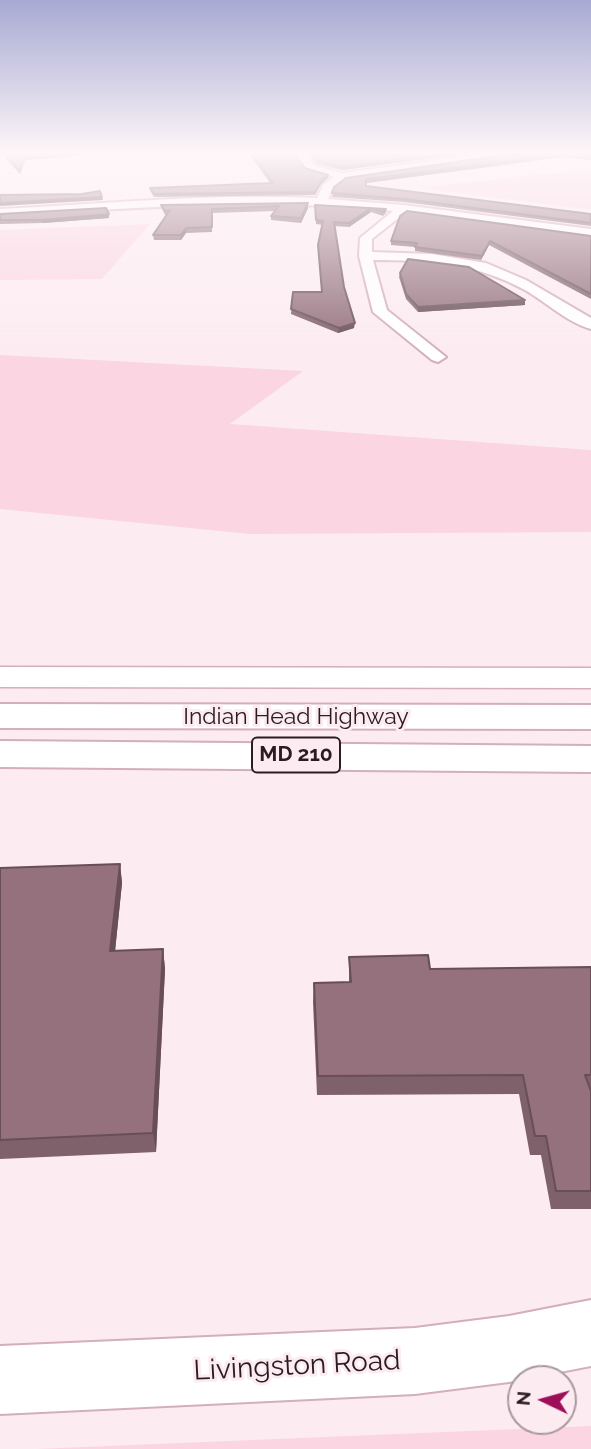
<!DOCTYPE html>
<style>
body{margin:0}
#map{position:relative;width:591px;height:1449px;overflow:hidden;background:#fcecf1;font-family:Raleway,sans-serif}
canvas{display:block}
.north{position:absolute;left:507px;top:1365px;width:70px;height:70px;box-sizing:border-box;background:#fcecf1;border:2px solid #a8999e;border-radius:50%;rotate:275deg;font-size:19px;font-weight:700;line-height:28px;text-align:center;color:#2a1c21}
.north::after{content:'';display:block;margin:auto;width:24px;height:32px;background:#9f0f59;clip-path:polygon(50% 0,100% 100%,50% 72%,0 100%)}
</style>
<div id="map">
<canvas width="591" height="1449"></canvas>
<div class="north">N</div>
</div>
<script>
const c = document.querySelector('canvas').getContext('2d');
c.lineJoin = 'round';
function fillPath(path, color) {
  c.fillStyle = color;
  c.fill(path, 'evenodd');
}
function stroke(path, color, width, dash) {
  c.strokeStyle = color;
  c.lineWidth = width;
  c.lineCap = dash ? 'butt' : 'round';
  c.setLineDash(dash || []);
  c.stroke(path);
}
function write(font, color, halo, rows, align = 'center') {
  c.font = font + ' Raleway,sans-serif';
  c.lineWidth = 6;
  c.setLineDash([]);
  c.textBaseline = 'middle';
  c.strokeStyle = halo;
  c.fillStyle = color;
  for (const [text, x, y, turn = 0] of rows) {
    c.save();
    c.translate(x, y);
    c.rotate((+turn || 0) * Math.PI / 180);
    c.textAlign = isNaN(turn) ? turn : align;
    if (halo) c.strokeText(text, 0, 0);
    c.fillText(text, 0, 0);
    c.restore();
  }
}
const green = new Path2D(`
 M591,169V210L418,188Z
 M150,224L102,279L0,280V230Z
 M0,355L303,371L230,424L591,450V532L250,534L0,509Z
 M591,1426V1449H36Z`);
const minor = new Path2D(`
 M294,152H304L315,166L342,173L500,152H528L345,179L332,189L328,199L404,205L591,229V237L406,212L372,239V252L432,254L486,263L526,280L591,318V329C568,323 546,302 525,290C476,263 427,260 373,260L387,310L446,357L438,362L432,360L373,312L359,256L360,238L393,211C262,197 131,209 0,215V209C106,204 211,193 317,198L323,185L334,177L307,170Z`);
const tertiary = new Path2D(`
 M0,667L591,668V688L0,687Z`);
const secondary = new Path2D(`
 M591,1300V1366L509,1382L415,1394L0,1414V1346L415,1328L509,1316Z`);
const trunk = new Path2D(`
 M0,704L591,705V729L0,728Z
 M0,741L591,746V772L0,767Z`);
const wall = new Path2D(`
 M0,152H86V155L25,160L20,174Z
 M248,152H293L305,168L328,178L321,184L315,195L154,197L151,192L150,188L270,183Z
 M307,152H479L342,170L317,164Z
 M524,152H591V160L563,157L366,183V186L591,214V226L404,202L332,197L334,187Z
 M308,203V208L301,223L271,220V216L275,211L212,213V232L186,233L181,240H154L153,235L167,215H165L162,209L161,205Z
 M315,205L386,209V213L383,216L371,212L349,227L334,226L344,287L354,328L338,333L291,314L293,292H321L323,225L316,224Z
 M0,214L109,218L43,223L0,224Z
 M591,236V299L489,245L481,260L415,251V247L391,245V241Z
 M400,273L525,305L418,312L406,299L399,277Z
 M120,864L122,883L115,951L163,949L165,969L156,1152L0,1159V868Z
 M349,957L430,969L591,967V1209H551L541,1155H530L519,1094L317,1095L313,1002L314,983L349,982Z`);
const shadedWall = new Path2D(`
 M456,152H479L342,170V167Z
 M86,153V155L25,160L20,174V171L25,158Z
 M563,154V157L366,183V179Z
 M328,175V178L321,184L315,195V192L321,181Z
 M102,197L103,200L0,206V203Z
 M308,203V208L301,223V218Z
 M371,208V212L349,227V223Z
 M109,214V218L43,223L42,220Z
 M186,228V233L181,240V235Z
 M490,241L489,245L481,260L482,256Z
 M525,300V305L418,312V307Z
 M355,323L354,328L338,333L339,328Z
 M120,864L122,883L113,971L110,951Z
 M163,949L165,969L156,1152L153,1133Z`);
const building = new Path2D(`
 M2,152H86L25,158L20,171Z
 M250,152H293L305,168L328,175L321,181L315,192L154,194L150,188L273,183Z
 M310,152H456L342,167L317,160Z
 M524,152H591V157L563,154L366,179V186L591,214V223L404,199L332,193L334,187L346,178Z
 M100,191L102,197L0,203V195L82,194Z
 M308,203L301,218L271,216L279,206L212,209V227L186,228L181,235H153L170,210L165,211L161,205Z
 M315,205L386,209L383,212L371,208L349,223L334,222L344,287L355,323L339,328L291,309L293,292H322L318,245L323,221L316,220Z
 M106,208L109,214L42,220H0V214Z
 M407,211L591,236V294L490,241L482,256L415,247L417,243L391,241L400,216Z
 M408,259L469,267L525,300L418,307L406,294L400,273Z
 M120,864L110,951L163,949L153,1133L0,1140V868Z
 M428,955L430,969L591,967V1075H585L591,1091V1191H556L546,1136H535L523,1075L318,1076L314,983L351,982L349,957Z`);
const shields = [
 [296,755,88]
];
const shieldNames = [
 ["MD 210",296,755]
];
const streetNames = [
 ["Indian Head Highway",296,717]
];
const nearStreetnames = [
 ["Livingston Road",297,1366,-3]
];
fillPath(green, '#fbd5e1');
stroke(minor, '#d4aeba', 4);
stroke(tertiary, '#d4aeba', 3);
stroke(secondary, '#d4aeba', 4);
stroke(trunk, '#d4aeba', 4);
fillPath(minor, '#fff');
fillPath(tertiary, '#fff');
fillPath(secondary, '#fff');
fillPath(trunk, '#fff');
fillPath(wall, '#7f616b');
fillPath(shadedWall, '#684f57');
fillPath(building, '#94717c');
stroke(building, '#684f57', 2);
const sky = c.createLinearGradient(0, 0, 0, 355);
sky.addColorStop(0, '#a7a9d2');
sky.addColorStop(0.43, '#fef6f9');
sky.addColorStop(1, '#fef6f900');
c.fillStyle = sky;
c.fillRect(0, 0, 591, 355);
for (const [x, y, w] of shields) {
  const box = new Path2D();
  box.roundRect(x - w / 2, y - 17.5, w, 35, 5);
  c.fillStyle = '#fcecf1';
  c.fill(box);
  stroke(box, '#2a1c21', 2);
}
write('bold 21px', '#2a1c21', null, shieldNames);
write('23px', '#2a1c21', '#fcecf1', streetNames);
write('28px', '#2a1c21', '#fcecf1', nearStreetnames);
</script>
